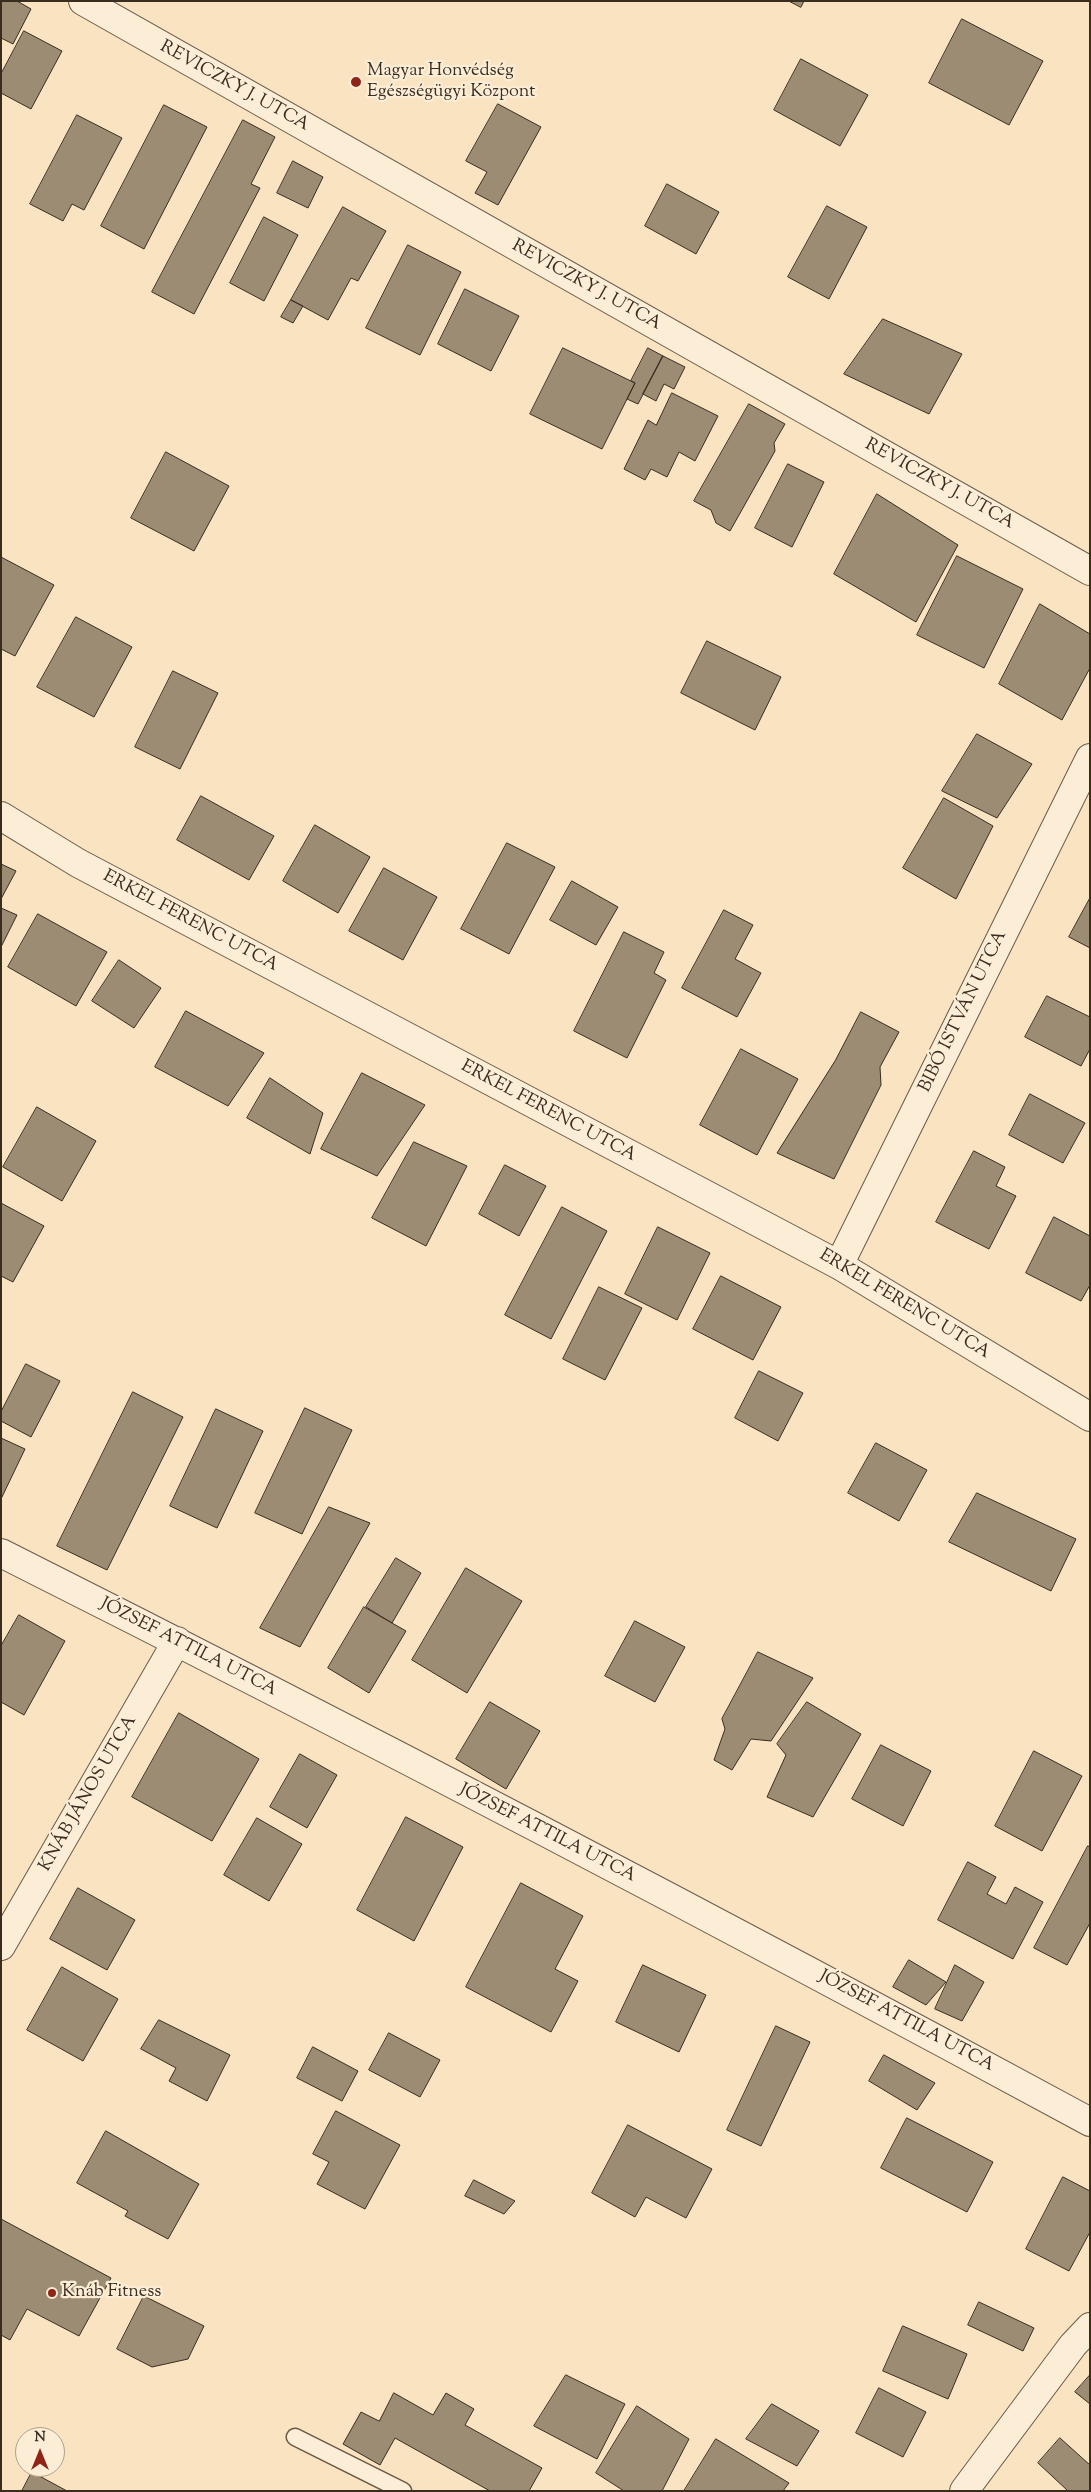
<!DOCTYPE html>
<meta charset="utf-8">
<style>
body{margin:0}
#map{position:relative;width:1091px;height:2492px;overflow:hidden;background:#fae3c1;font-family:"Sorts Mill Goudy",serif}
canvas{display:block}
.frame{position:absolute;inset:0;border:2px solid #392d20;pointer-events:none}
.north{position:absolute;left:15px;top:2427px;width:50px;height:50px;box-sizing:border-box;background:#fcedd7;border:1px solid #aea08e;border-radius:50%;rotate:0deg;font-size:14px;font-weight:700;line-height:20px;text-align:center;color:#392d20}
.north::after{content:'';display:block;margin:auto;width:18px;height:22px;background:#8f2418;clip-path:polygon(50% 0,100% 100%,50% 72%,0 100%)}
</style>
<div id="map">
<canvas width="1091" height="2492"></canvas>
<div class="frame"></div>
<div class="north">N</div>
</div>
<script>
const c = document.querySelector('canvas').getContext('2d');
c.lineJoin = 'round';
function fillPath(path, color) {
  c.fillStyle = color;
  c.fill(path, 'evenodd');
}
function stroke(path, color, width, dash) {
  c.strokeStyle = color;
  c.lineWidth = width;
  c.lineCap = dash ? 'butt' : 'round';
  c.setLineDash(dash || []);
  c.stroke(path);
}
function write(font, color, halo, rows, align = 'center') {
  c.font = font + ' "Sorts Mill Goudy",serif';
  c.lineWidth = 4.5;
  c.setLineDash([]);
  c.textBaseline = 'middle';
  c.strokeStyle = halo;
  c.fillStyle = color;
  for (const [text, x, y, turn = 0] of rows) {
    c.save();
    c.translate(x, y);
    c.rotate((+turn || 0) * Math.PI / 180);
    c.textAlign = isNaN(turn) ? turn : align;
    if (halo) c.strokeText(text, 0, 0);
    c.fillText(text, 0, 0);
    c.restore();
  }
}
const building = new Path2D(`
 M1,1H17L31,9L13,44L1,38Z
 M789,1H804L801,7Z
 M962,19L1043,61L1009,125L929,83Z
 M24,31L62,51L31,109L1,93V74Z
 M801,59L868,95L840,146L774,110Z
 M498,104L541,127L498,205L475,193L487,172L466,161Z
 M164,105L207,127L144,249L101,226Z
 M77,115L122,138L84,210L72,204L63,221L30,204Z
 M243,120L275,137L251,184L260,188L194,314L152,292Z
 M293,161L323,177L308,208L277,193Z
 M667,184L719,212L696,254L645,226Z
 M827,206L867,227L829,299L788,277Z
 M343,207L386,231L358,281L351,278L328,320L291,300Z
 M264,217L298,235L264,301L230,283Z
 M408,245L461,272L420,355L366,328Z
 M465,289L519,316L491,371L438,344Z
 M291,300L303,306L293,323L281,317Z
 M883,319L962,354L929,414L844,374Z
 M563,348L635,383L602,449L530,414Z
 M648,348L663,356L638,404L627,399L635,383L631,381Z
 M663,356L685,367L674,389L664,384L656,401L643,394Z
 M672,393L718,416L695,461L679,452L667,477L651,469L645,480L624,469L648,420L656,425Z
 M749,404L785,424L774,443L775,451L730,531L716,523L711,510L694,501Z
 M166,452L229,486L194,551L131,518Z
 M788,464L824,482L792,547L755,528Z
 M877,494L958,545L916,622L834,574Z
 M957,556L1023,589L984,668L917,635Z
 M1,557L54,585L15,656L1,649Z
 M1040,604L1090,634V668L1062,720L999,684Z
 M76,617L132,647L94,717L37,687Z
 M707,641L781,677L755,730L681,693Z
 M173,671L218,693L180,769L135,747Z
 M977,734L1032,764L997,818L942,791Z
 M201,796L274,836L249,880L177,840Z
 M944,798L993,826L956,899L903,868Z
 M315,825L370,857L338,913L283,881Z
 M507,843L555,867L509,954L461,929Z
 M1,864L16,871L1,899Z
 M384,868L437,897L403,960L349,931Z
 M572,881L618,907L596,945L550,920Z
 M1090,898V948L1069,937Z
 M1,908L17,915L1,947Z
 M724,910L753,925L735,959L761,973L737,1017L682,988Z
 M38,914L107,952L76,1006L8,967Z
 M624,932L664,952L654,973L666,980L627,1058L574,1031Z
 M119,960L161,988L134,1028L92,1001Z
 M1047,996L1090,1017V1049L1081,1066L1025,1037Z
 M186,1011L264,1053L228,1106L155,1067Z
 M861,1012L899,1032L880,1067L881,1085L834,1179L777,1153L835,1061Z
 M741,1049L798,1079L757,1155L700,1125Z
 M362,1073L425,1105L377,1176L321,1149Z
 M270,1078L323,1113L310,1154L247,1118Z
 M1030,1094L1085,1123L1063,1163L1009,1135Z
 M37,1107L96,1141L62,1201L3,1167Z
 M414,1142L467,1166L426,1246L372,1218Z
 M974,1151L1005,1167L996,1186L1016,1196L989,1249L936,1222Z
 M505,1165L546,1186L519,1236L479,1214Z
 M1,1203L44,1226L13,1282L1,1276Z
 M562,1207L607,1231L551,1339L505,1315Z
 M1054,1217L1090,1236V1285L1081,1301L1026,1273Z
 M658,1227L710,1253L677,1320L625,1294Z
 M721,1276L781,1307L753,1360L693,1329Z
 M599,1287L642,1308L605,1380L563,1359Z
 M26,1364L60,1381L31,1437L1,1421V1412Z
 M759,1371L803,1393L778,1441L735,1418Z
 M133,1392L183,1417L107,1570L57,1546Z
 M305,1408L352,1430L302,1534L255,1513Z
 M216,1409L263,1431L217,1528L170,1506Z
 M1,1438L25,1449L1,1499Z
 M876,1443L927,1470L899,1521L848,1493Z
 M977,1493L1076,1539L1051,1591L949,1542Z
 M329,1507L370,1523L300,1647L260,1628Z
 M396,1558L421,1573L392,1623L366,1607Z
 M466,1568L522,1601L467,1693L412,1660Z
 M364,1607L406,1631L369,1693L328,1668Z
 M19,1615L65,1641L24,1715L1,1702V1646Z
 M635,1621L685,1647L655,1702L605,1676Z
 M758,1652L813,1678L771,1741L751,1739L732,1770L714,1760L725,1729L722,1719Z
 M490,1702L540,1731L506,1789L456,1759Z
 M807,1702L861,1734L813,1817L767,1797L786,1755L777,1744Z
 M179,1713L259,1759L212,1841L132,1797Z
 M881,1745L931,1771L903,1826L852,1799Z
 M1034,1751L1082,1776L1042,1851L995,1826Z
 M300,1754L337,1775L307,1828L270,1807Z
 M406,1817L463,1847L414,1941L357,1910Z
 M257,1818L302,1844L269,1901L224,1875Z
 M1088,1846L1090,1847V1923L1067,1965L1034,1948Z
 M968,1862L996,1877L987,1894L1006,1904L1015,1887L1043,1902L1013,1959L938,1920Z
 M521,1883L583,1916L555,1969L578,1981L551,2032L466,1987Z
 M78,1888L135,1920L107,1970L50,1939Z
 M909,1960L946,1982L926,2005L893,1987Z
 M643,1965L706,1995L679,2052L616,2022Z
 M955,1965L984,1982L962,2021L935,2009Z
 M62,1967L118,1999L83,2061L27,2030Z
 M159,2020L230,2055L207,2101L169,2081L176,2068L141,2049Z
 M776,2026L810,2042L761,2146L727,2130Z
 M389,2033L440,2060L420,2097L369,2070Z
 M313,2047L358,2071L342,2101L297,2078Z
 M884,2055L935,2083L917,2110L869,2081Z
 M336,2111L400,2145L365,2209L317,2184L329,2162L313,2154Z
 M907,2118L993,2162L967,2212L881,2168Z
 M628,2125L712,2169L686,2218L646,2197L635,2217L592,2193Z
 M106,2131L199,2184L168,2239L125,2216L128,2211L77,2183Z
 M1063,2177L1090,2191V2232L1069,2271L1026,2249Z
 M474,2180L515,2201L504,2214L465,2196Z
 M1,2219L111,2278L79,2336L27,2309L10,2340L1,2335Z
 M144,2296L204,2326L188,2359L152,2367L117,2349Z
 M979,2302L1034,2328L1023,2351L968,2325Z
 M903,2326L967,2354L948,2399L883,2371Z
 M566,2375L625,2404L597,2459L534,2426Z
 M1090,2375V2404L1075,2392Z
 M879,2388L926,2412L903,2457L856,2433Z
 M394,2393L433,2415L446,2393L474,2409L465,2425L542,2468L529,2491H490L395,2438L380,2465L343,2444L361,2412L379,2421Z
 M772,2404L819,2431L797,2466L746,2439Z
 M637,2406L689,2439L662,2491H624L596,2473Z
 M1060,2438L1090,2465V2491H1068L1038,2463Z
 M716,2439L789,2483L783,2491H684Z
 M32,2472L67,2491H22Z`);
const service = new Path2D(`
 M295,2437L403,2491`);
const minor = new Path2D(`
 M83,1L1090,571
 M1,816L78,863L839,1265L1090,1417
 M839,1265L1090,758
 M1,1553C367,1737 730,1927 1090,2122
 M1,1946L177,1641
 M964,2491L1073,2345L1090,2327`);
const markers = [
 [356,82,6,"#8f2418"],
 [52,2293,5,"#8f2418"]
];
const poiNames = [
 ["Magyar Honvédség",367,72],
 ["Egészségügyi Központ",367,93],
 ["Knáb Fitness",62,2293]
];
const streetNames = [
 ["REVICZKY J. UTCA",234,87,29],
 ["REVICZKY J. UTCA",586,286,29],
 ["REVICZKY J. UTCA",939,485,29],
 ["ERKEL FERENC UTCA",190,922,28],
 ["BIBÓ ISTVÁN UTCA",964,1012,-64],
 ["ERKEL FERENC UTCA",548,1112,28],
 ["ERKEL FERENC UTCA",904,1305,31],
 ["JÓZSEF ATTILA UTCA",188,1648,27],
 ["KNÁB JÁNOS UTCA",89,1794,-60],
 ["JÓZSEF ATTILA UTCA",547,1834,27],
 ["JÓZSEF ATTILA UTCA",906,2022,28]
];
fillPath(building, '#9d8c74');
stroke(building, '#392d20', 1);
stroke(service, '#695a48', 19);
stroke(minor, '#695a48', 30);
stroke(service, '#fcedd7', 16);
stroke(minor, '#fcedd7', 28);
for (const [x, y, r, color] of markers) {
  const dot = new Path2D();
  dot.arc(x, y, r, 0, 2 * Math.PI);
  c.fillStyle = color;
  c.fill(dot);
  stroke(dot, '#fcedd7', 2);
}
write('18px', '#392d20', '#fcedd7', poiNames, 'left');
write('18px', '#392d20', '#fcedd7', streetNames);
</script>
